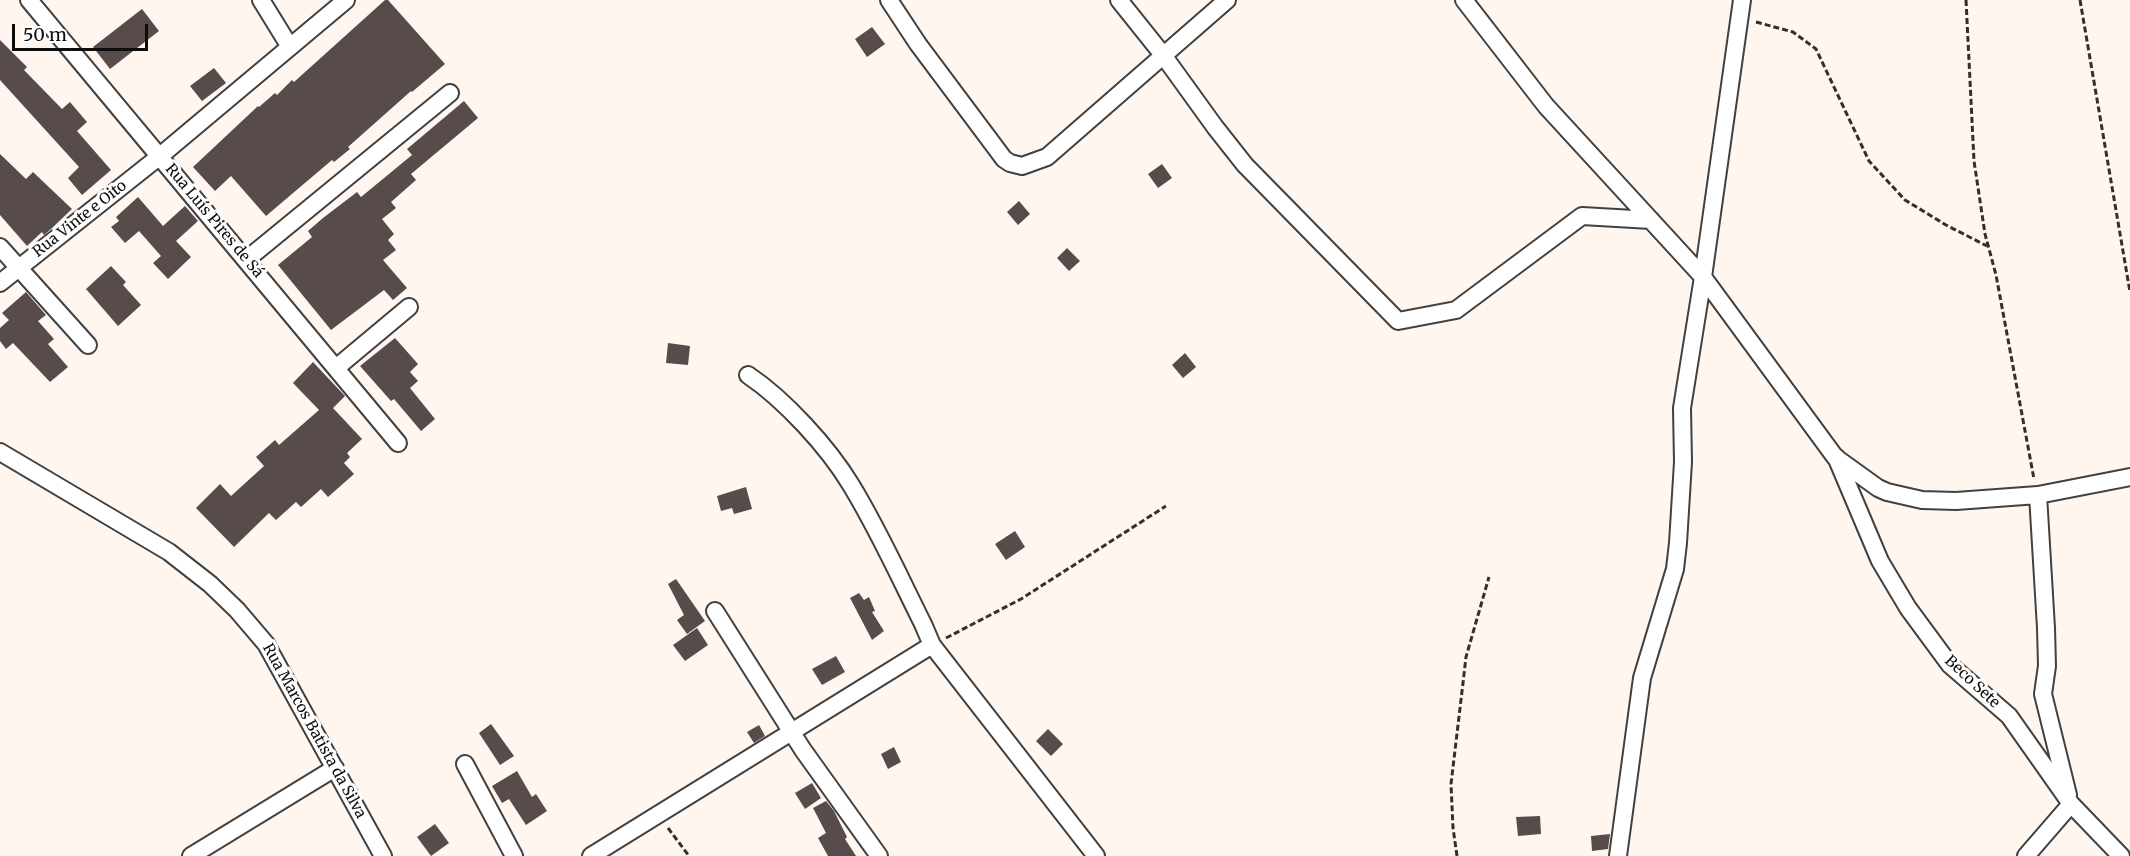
<!DOCTYPE html>
<meta charset="utf-8">
<style>
body{margin:0}
#map{position:relative;width:2130px;height:856px;overflow:hidden;background:#fff6ef;font-family:Merriweather,serif}
canvas{display:block}
.scale{position:absolute;left:12px;top:24px;width:136px;height:27px;box-sizing:border-box;border:3px solid #0e0e0e;border-top:0;padding-left:8px;font-size:18px;line-height:21px;white-space:nowrap;color:#0e0e0e;-webkit-text-stroke:4px #fff;paint-order:stroke}
</style>
<div id="map">
<canvas width="2130" height="856"></canvas>
<div class="scale">50 m</div>
</div>
<script>
const c = document.querySelector('canvas').getContext('2d');
c.lineJoin = 'round';
function fillPath(path, color) {
  c.fillStyle = color;
  c.fill(path, 'evenodd');
}
function stroke(path, color, width, dash) {
  c.strokeStyle = color;
  c.lineWidth = width;
  c.lineCap = dash ? 'butt' : 'round';
  c.setLineDash(dash || []);
  c.stroke(path);
}
function write(font, color, halo, rows, align = 'center') {
  c.font = font + ' Merriweather,serif';
  c.lineWidth = 6;
  c.setLineDash([]);
  c.textBaseline = 'middle';
  c.strokeStyle = halo;
  c.fillStyle = color;
  for (const [text, x, y, turn = 0] of rows) {
    c.save();
    c.translate(x, y);
    c.rotate((+turn || 0) * Math.PI / 180);
    c.textAlign = isNaN(turn) ? turn : align;
    if (halo) c.strokeText(text, 0, 0);
    c.fillText(text, 0, 0);
    c.restore();
  }
}
const building = new Path2D(`
 M385,0H388L445,64L412,92L411,91L348,147L350,149L334,162L332,160L266,216L231,176L215,191L193,167L258,106L259,107L275,93L277,95L292,80L294,82Z
 M142,9L159,31L110,69L93,47Z
 M872,27L885,44L867,57L855,39Z
 M0,40L27,67L24,70L62,109L70,102L87,122L77,131L111,170L82,195L68,178L79,167L0,80Z
 M214,68L226,83L202,101L190,86Z
 M464,101L478,118L411,174L416,180L391,202L396,208L382,219L394,234L388,240L396,250L383,260L407,288L393,300L384,290L331,330L278,265L312,237L308,231L323,218L357,192L361,197L412,155L407,149Z
 M0,154L26,179L33,172L72,209L52,228L44,235L42,232L27,246L0,215Z
 M1162,164L1172,178L1158,188L1148,174Z
 M138,197L163,226L185,206L198,221L176,241L191,257L168,279L153,263L161,256L139,231L125,243L111,227L119,221L116,217Z
 M1019,201L1030,214L1018,225L1007,212Z
 M1067,248L1080,261L1069,271L1057,258Z
 M111,266L126,282L123,285L141,305L118,326L86,289Z
 M26,292L46,315L38,321L54,339L48,344L68,367L50,382L13,343L6,349L0,341V328L9,320L2,313Z
 M395,338L418,364L410,372L418,381L410,388L435,419L421,431L394,399L391,401L360,366Z
 M668,343L690,346L688,365L666,363Z
 M1185,353L1196,367L1183,378L1172,365Z
 M313,362L345,396L333,408L362,439L347,453L350,457L344,463L354,474L328,497L321,489L301,507L296,502L276,520L269,513L234,547L196,508L220,484L231,496L264,466L256,457L275,440L279,445L319,410L293,383Z
 M746,487L752,509L734,514L732,508L721,511L717,496Z
 M1015,531L1025,547L1006,560L995,544Z
 M676,579L705,621L687,634L677,620L684,615L668,584Z
 M859,593L864,600L869,597L875,611L872,612L884,631L872,640L850,598Z
 M697,628L708,645L685,661L673,645Z
 M836,656L845,672L822,685L812,669Z
 M491,724L514,756L500,765L479,733Z
 M759,725L765,736L754,743L747,732Z
 M1048,729L1063,744L1051,756L1036,741Z
 M894,747L901,762L888,769L881,754Z
 M517,771L532,797L536,794L547,811L526,825L509,799L502,803L492,786Z
 M812,783L821,798L805,809L795,793Z
 M826,801L834,811L847,837L845,839L856,856H828L818,838L826,833L813,808Z
 M1540,816L1541,834L1518,836L1516,817Z
 M435,824L449,843L431,856L417,837Z
 M1610,834L1608,849L1592,851L1591,836Z`);
const path = new Path2D(`
 M1966,0L1974,161L1985,234L1996,275L2034,479
 M2080,0L2130,292
 M1756,22L1793,32L1816,49L1869,161L1905,200L1946,225L1987,246
 M946,638L1021,599L1166,506
 M668,828L689,856
 M1457,856L1453,828L1451,784L1463,683L1466,657L1489,577`);
const minor = new Path2D(`
 M29,0L398,443
 M261,0L290,47
 M889,0L918,44L1004,159L1010,163L1022,166L1047,157L1227,0
 M1119,0L1163,55L1215,127L1245,165L1398,321L1456,310L1582,216L1651,220
 M1464,0L1546,106L1703,277L1835,457L1878,488L1887,492L1922,500L1956,501L2038,495L2130,477
 M0,247L88,345
 M246,260L450,93
 M0,283L160,156L346,0
 M336,368L409,307
 M748,375C785,400 828,447 851,485C878,529 900,578 923,624L932,645L1096,856
 M0,452L169,552L210,584L237,610L266,644L383,856
 M1836,457L1880,561L1908,608L1950,665L2009,716L2071,804L2121,856
 M2038,495L2046,628L2047,666L2043,694L2068,795
 M715,611L803,750L879,856
 M465,764L514,856
 M191,856L335,768
 M591,856L932,645
 M1618,856L1642,678L1675,569L1678,543L1683,462L1682,408L1703,277L1742,0
 M2026,856L2071,804`);
const streetNames = [
 ["Rua Vinte e Oito",80,219,-38],
 ["Rua Luís Pires de Sá",214,221,50],
 ["Beco Sete",1972,682,43],
 ["Rua Marcos Batista da Silva",314,731,61]
];
fillPath(building, '#574b4b');
stroke(minor, '#414141', 20);
stroke(path, '#303030', 3, [6, 3]);
stroke(minor, '#fff', 16);
write('15px', '#0e0e0e', '#fff', streetNames);
</script>
